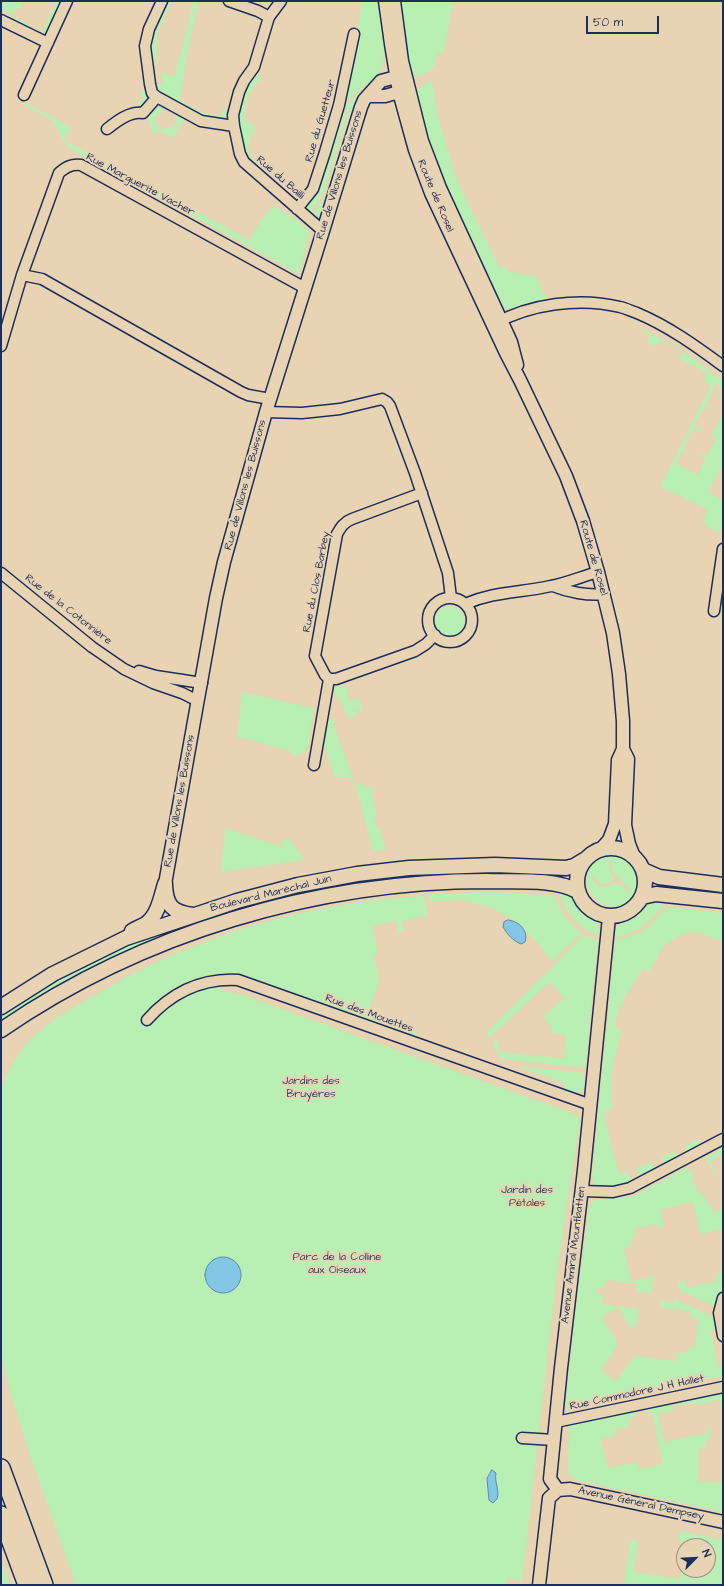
<!DOCTYPE html>
<meta charset="utf-8">
<style>
body{margin:0}
#map{position:relative;width:724px;height:1586px;overflow:hidden;background:#e8d3b2;font-family:"Architects Daughter",sans-serif}
canvas{display:block}
.frame{position:absolute;inset:0;border:2px solid #1b2f5e;pointer-events:none}
.north{position:absolute;left:676px;top:1538px;width:40px;height:40px;box-sizing:border-box;background:#e8d3b2;border:1px solid #969190;border-radius:50%;rotate:66deg;font-size:11px;font-weight:700;line-height:16px;text-align:center;color:#1b2f5e}
.north::after{content:'';display:block;margin:auto;width:14px;height:18px;background:#1b2f5e;clip-path:polygon(50% 0,100% 100%,50% 72%,0 100%)}
.scale{position:absolute;left:586px;top:16px;width:73px;height:18px;box-sizing:border-box;border:2px solid #1b2f5e;border-top:0;padding-left:5px;font-size:12px;line-height:14px;white-space:nowrap;color:#1b2f5e;-webkit-text-stroke:3px #e8d3b2;paint-order:stroke}
</style>
<div id="map">
<canvas width="724" height="1586"></canvas>
<div class="frame"></div>
<div class="north">N</div>
<div class="scale">50 m</div>
</div>
<script>
const c = document.querySelector('canvas').getContext('2d');
c.lineJoin = 'round';
function fillPath(path, color) {
  c.fillStyle = color;
  c.fill(path, 'evenodd');
}
function stroke(path, color, width, dash) {
  c.strokeStyle = color;
  c.lineWidth = width;
  c.lineCap = dash ? 'butt' : 'round';
  c.setLineDash(dash || []);
  c.stroke(path);
}
function write(font, color, halo, rows, align = 'center') {
  c.font = font + ' "Architects Daughter",sans-serif';
  c.lineWidth = 4;
  c.setLineDash([]);
  c.textBaseline = 'middle';
  c.strokeStyle = halo;
  c.fillStyle = color;
  for (const [text, x, y, turn = 0] of rows) {
    c.save();
    c.translate(x, y);
    c.rotate((+turn || 0) * Math.PI / 180);
    c.textAlign = isNaN(turn) ? turn : align;
    if (halo) c.strokeText(text, 0, 0);
    c.fillText(text, 0, 0);
    c.restore();
  }
}
const green = new Path2D(`
 M4,1H24L20,9L17,8L14,15L1,9Z
 M57,1H61C57,11 52,29 41,34Z
 M167,1H172L157,33V62H156L154,56L151,53C148,36 160,17 167,1Z
 M193,1H199L187,54L180,100C195,110 203,114 221,116L223,107L228,114V119L226,120L205,118L198,115L159,91L156,85L163,84L161,73L174,76L186,34Z
 M361,1H380L384,50L383,65L380,71L374,79L346,100H344V97L358,29Z
 M398,1H453L444,53L437,52L435,66C429,73 422,75 414,76L411,74L408,69Z
 M9,16L30,25L28,29L8,20Z
 M253,75H258L263,81H259C246,94 245,103 245,121L255,126C248,145 243,149 258,165L253,167L243,153L237,115L240,113L246,89L250,84L248,80Z
 M432,80L437,114L458,183L500,268L504,266L507,271L537,277L547,300L512,309H507L500,306L434,165L416,97L419,87Z
 M148,89L152,98L142,109L139,100L143,99L141,90Z
 M360,92L325,209L320,215L313,216L315,210L324,200L349,116L346,105Z
 M158,102L163,105V109L155,118L158,130L177,125L175,117L176,110L186,117L174,137L160,132L153,134L147,114Z
 M26,103L71,127L64,140L250,240L263,217L274,205L307,228L309,235L299,274L72,150L64,143L54,122L25,105Z
 M341,107L343,108L346,116L323,193C320,201 314,206 309,214L306,210L305,205Z
 M644,329L684,352L723,381L722,387L715,384L706,404L712,407L711,409L705,406L694,426L701,429L700,432L693,428L683,449L689,452L688,454L682,451L676,464L698,475L706,459L700,456L701,453L707,456L716,439L711,436L723,414V464L708,492L716,496L723,503V524L719,533L708,527L706,523L703,522L707,509L660,487L711,385L704,381L707,373L679,359L682,352L659,340L656,347L646,342L650,335L643,332Z
 M434 621a15 15 0 1 1 30 0a15 15 0 1 1-30 0Z
 M338,685L348,687L347,695L349,701L359,698L363,709L355,711L357,716L349,719L344,708L333,689Z
 M242,692L314,708L308,747L304,752L292,757L290,751L237,737Z
 M330,719L337,722L333,724L355,783L371,786L377,818L374,819L378,829H380L386,850L373,851L355,783L346,777H335L324,743L329,720Z
 M225,828L282,847V839H289L305,860L221,872Z
 M609,855C628,856 645,874 634,893C610,935 556,870 609,855ZM611,860L612,871L630,890L629,893C612,878 621,884 602,887L597,885L591,878L592,875L601,885L607,883L613,880V877L609,869V861Z
 M556,871L555,879L513,877L243,912L241,904L277,894L408,872Z
 M672,882L723,889V897L671,890Z
 M559,891L573,897L582,910L597,923L601,934C582,936 562,908 559,891Z
 M495,892L554,896L564,916L581,933V934L552,961L536,941L514,920L489,907L461,900L429,902L428,894Z
 M424,896L428,916L402,921L404,931L398,932L396,921L373,926L378,954L374,955L379,982L369,1010L383,1015L379,1024L247,976C207,967 168,985 144,1015L147,1020L194,990L223,984L222,991L240,994L577,1115L580,1120L557,1271L522,1581L507,1578L506,1585H76L32,1461L12,1398L1,1354V1089C3,1081 7,1074 11,1067C30,1031 60,1015 94,996C110,987 125,977 142,969C230,926 327,901 424,896Z
 M655,901H663V906C651,921 634,937 613,937L618,925L635,917L648,904Z
 M236,906L238,913L1,1025V1016C51,982 107,952 163,931C187,922 212,914 236,906Z
 M668,907L723,913V941L717,938L716,940L698,932H691L679,936L664,946L649,973L643,968C632,986 618,1005 614,1026L621,1030L612,1070V1110L604,1111L610,1141L619,1174L628,1172L632,1181C624,1188 608,1187 598,1186L595,1184L592,1177L615,941C626,937 637,935 647,928C655,922 660,913 668,907Z
 M584,935L598,940L585,1068L501,1059L497,1050L492,1044L497,1039L499,1042V1051L508,1052V1053L564,1058L566,1035L551,1033L552,1027L543,1017L564,998L550,982L489,1038L486,1033Z
 M392,1017L406,1022V1028L417,1032L416,1036L388,1026Z
 M516,1066L584,1073V1089L579,1093L573,1091L571,1094L562,1091L564,1083Z
 M698,1139L700,1142L698,1146L687,1150L684,1147Z
 M723,1148V1154L710,1161L718,1176L717,1177L705,1158Z
 M675,1151C679,1159 672,1160 666,1164L660,1158Z
 M652,1162L654,1169L653,1171L639,1177L636,1168Z
 M687,1167L695,1178L692,1181L701,1195L703,1194L715,1213L723,1209V1238L721,1229L700,1234L693,1202L661,1209L664,1227L657,1228L656,1224L634,1229L636,1237L630,1239L632,1246L624,1248L631,1281L655,1276L652,1284L654,1285L651,1290L652,1294L637,1292V1284L606,1280L605,1288L597,1287L596,1294L604,1295L602,1304L639,1309L637,1324L631,1328L618,1307L602,1317L617,1342V1346L601,1371L616,1381L633,1358L636,1356L676,1361L677,1352L688,1353L689,1346L695,1347L698,1318H691V1311L662,1308L659,1303L664,1300L672,1304L675,1299L712,1316L718,1329L711,1331L718,1367H723V1376L587,1403L584,1405L580,1409L568,1410L565,1405L579,1284L590,1203C599,1196 622,1199 634,1196Z
 M721,1264H723V1287L715,1305H711L679,1290L678,1283L685,1280L687,1288L717,1281L715,1274L723,1272Z
 M723,1392V1414L720,1400L696,1405L692,1403L678,1406L677,1402Z
 M671,1403L673,1411L658,1414L664,1442L707,1433V1430H711L710,1439H706L705,1448H699L698,1481L723,1483V1512L579,1481L570,1476L568,1471L569,1425L634,1410L636,1417L628,1419L630,1427L614,1430L615,1436L601,1439L608,1468L638,1462L639,1469L663,1464L652,1412L645,1413V1408Z
 M680,1531L723,1540V1585H624L630,1540L638,1541L634,1572L680,1579L684,1552V1570H708V1546H685V1542L678,1540Z
 M1,1561L10,1585H1Z`);
const water = new Path2D(`
 M508,920C519,921 529,931 525,942L521,944C513,941 507,934 503,927L504,922Z
 M205 1275a18 18 0 1 1 36 0a18 18 0 1 1-36 0Z
 M492,1470L496,1473C494,1482 500,1490 497,1499L493,1503L489,1500L487,1479Z`);
const minor = new Path2D(`
 M229,1L258,11L269,17
 M281,1L269,17L254,67L244,81L239,92L233,115L234,126L240,154L244,162L323,231
 M1,20L48,43
 M24,95L67,1
 M157,97L201,121L234,126
 M107,129C117,121 130,111 143,113L157,97L152,93L150,84L145,46L149,29L162,1
 M297,209L313,189L325,152L339,105L354,34
 M22,275L42,279L241,392L248,395L270,399
 M494,324C530,304 579,297 620,307C625,308 631,311 637,313C668,326 696,346 723,366
 M1,346L22,275L59,173C66,167 71,164 81,165L305,288
 M266,412L302,413L340,409L382,399L387,402L390,406L415,473L448,573L451,598
 M422,493L352,519C344,522 341,527 337,534L315,656L325,675L329,679H336L415,651L426,644L435,635
 M1,573L92,647L124,669L153,683L182,693L198,701
 M553,586C568,592 588,596 604,594
 M428 620a22 22 0 1 1 44 0a22 22 0 1 1-44 0Z
 M465,604C495,591 520,593 551,586C567,583 583,576 598,572
 M714,611L723,549
 M139,671L156,676L202,683
 M314,765L329,679
 M147,1020C171,993 201,978 238,980L591,1105
 M582,1191L613,1192L630,1188L723,1139
 M723,1298L719,1313L723,1336
 M556,1422L723,1387
 M522,1438L554,1440`);
const tertiary = new Path2D(`
 M385,1L391,44L399,92L415,150L431,193L506,353L520,380L566,476L583,521L598,572L613,633L619,674L623,721V749L628,759L625,825L629,844L634,857
 M394,1L402,61L422,141L440,188L511,342L517,365
 M368,96H385L399,92
 M601,849L609,840L615,824L618,760L623,749
 M165,884L216,598L224,562L266,412L323,231L361,107L364,100L381,81L396,77
 M558,1490L570,1489L723,1522
 M539,1585L549,1498L558,1490L550,1479L561,1368L584,1170L609,917`);
const secondary = new Path2D(`
 M577 882a34 34 0 1 1 68 0a34 34 0 1 1-68 0Z
 M643,870L659,877L723,885
 M165,885C166,906 172,912 193,915
 M642,897L656,894L723,901
 M132,931C137,928 143,926 147,923C158,915 161,897 165,884
 M1,1007L53,974L126,938L237,901L298,885L357,874L409,868L495,865L566,868L574,866L584,860
 M1,1030C142,933 316,881 487,881C514,882 554,878 577,891`);
const trunk = new Path2D(`
 M1,1468L44,1585
 M1,1515L27,1585`);
const streetNames = [
 ["Rue du Guetteur",321,121,-74],
 ["Rue de Villons les Buissons",340,175,-73],
 ["Rue du Bailli",280,178,41],
 ["Rue Marguerite Vacher",140,185,28],
 ["Route de Rosel",435,196,67],
 ["Rue de Villons les Buissons",246,485,-75],
 ["Route de Rosel",593,558,74],
 ["Rue du Clos Barbey",317,582,-79],
 ["Rue de la Cotonnière",68,610,38],
 ["Rue de Villons les Buissons",180,801,-80],
 ["Boulevard Maréchal Juin",271,894,-14],
 ["Rue des Mouettes",369,1014,20],
 ["Avenue Amiral Mountbatten",574,1255,-83],
 ["Rue Commodore J H Hallet",637,1393,-12],
 ["Avenue Général Dempsey",641,1504,12]
];
const parkNames = [
 ["Jardins des",311,1082],
 ["Bruyères",311,1095],
 ["Jardin des",527,1191],
 ["Pétales",527,1204],
 ["Parc de la Colline",337,1258],
 ["aux Oiseaux",337,1271]
];
fillPath(green, '#b8efb2');
fillPath(water, '#84c6e5');
stroke(water, '#5a8aaf', 1);
stroke(minor, '#1b2f5e', 13);
stroke(tertiary, '#1b2f5e', 15);
stroke(secondary, '#1b2f5e', 17);
stroke(trunk, '#1b2f5e', 20);
stroke(minor, '#e8d3b2', 10);
stroke(tertiary, '#e8d3b2', 12);
stroke(secondary, '#e8d3b2', 14);
stroke(trunk, '#e8d3b2', 17);
write('11px', '#1b2f5e', '#e8d3b2', streetNames);
write('11px', '#2b4266', '#e8d3b2', parkNames);
</script>
